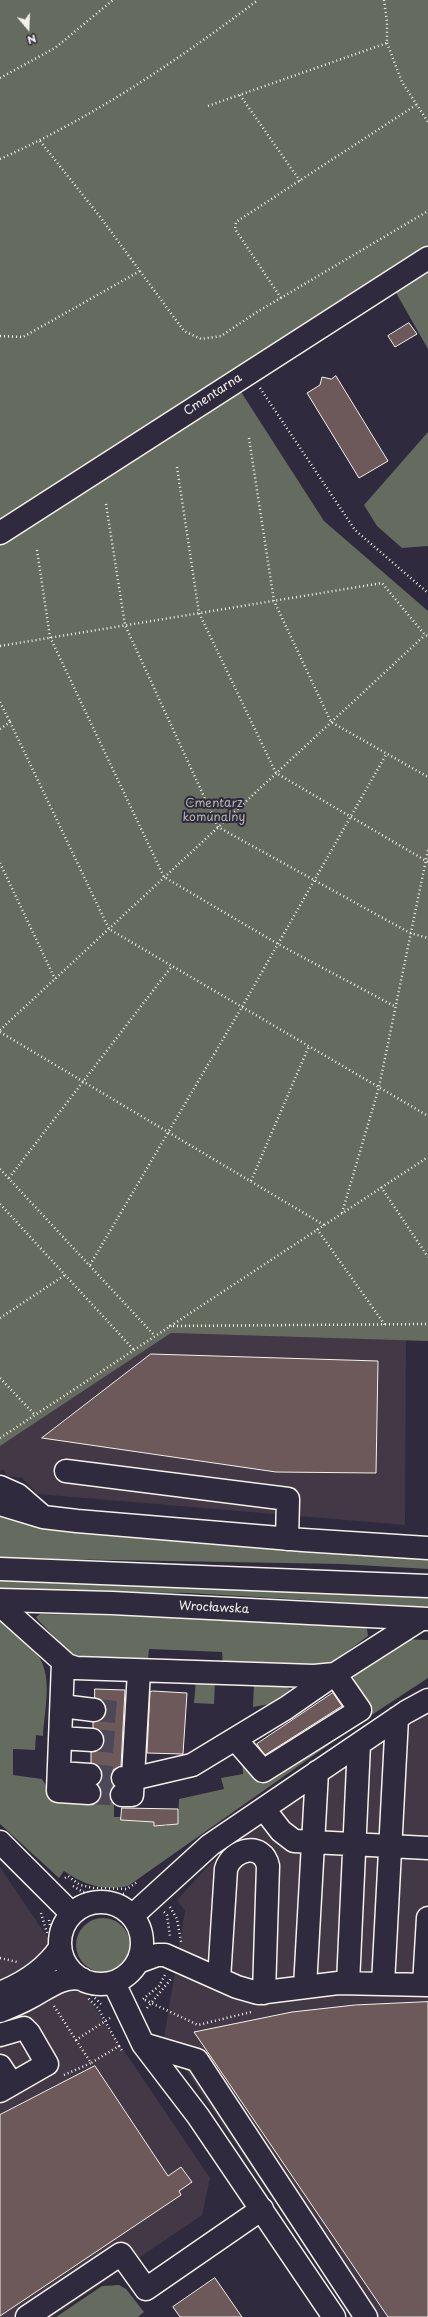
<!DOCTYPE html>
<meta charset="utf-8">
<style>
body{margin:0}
#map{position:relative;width:428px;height:2317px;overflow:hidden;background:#2f2a3d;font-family:"Playpen Sans",sans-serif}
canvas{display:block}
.north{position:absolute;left:8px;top:8px;width:40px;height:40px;-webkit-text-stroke:3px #2f2a3d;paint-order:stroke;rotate:161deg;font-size:11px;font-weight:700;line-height:16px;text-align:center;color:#f4f1e8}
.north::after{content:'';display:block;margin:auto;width:14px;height:18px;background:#f4f1e8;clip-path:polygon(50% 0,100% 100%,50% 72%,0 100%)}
</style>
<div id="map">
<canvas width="428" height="2317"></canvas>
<div class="north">N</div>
</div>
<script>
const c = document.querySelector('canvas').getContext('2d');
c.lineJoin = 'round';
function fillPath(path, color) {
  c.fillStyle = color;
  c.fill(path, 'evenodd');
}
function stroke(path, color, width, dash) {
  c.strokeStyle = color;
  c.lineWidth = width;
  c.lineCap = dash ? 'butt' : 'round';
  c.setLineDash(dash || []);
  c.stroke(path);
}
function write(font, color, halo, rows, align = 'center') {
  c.font = font + ' "Playpen Sans",sans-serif';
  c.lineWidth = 4;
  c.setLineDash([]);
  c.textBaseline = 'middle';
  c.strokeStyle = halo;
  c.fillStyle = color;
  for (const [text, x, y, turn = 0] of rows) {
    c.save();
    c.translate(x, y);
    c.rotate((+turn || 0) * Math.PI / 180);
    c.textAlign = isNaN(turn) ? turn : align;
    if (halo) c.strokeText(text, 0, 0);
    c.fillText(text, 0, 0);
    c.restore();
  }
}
const built = new Path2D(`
 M171,1333L406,1340L405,1525L37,1494L22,1478L7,1476L4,1470H0V1446Z
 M428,1713V2317H352L164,2038L185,1911L177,1900L208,1866L236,1841Z
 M0,1867L210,2178L202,2215L52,2317H0Z`);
const green = new Path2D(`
 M0,0H428V254L234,381L324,521L428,611V1341L171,1333L0,1446Z
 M428,272V349L395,291Z
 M428,432V546L402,548L377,526L364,505Z
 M0,1510L428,1556V1569L341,1564L0,1558Z
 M0,1581L157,1582L428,1596V1607L188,1593L0,1591Z
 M40,1614L195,1617L363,1626L367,1629L368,1636L331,1663L319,1668L223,1664L222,1652L149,1649L148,1659L80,1658L71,1654L38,1620L36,1617Z
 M0,1618L39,1657C53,1679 44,1712 43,1736L36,1735L35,1750L13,1749V1775L42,1779C57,1807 87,1801 114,1802V1817H121V1820H154V1826H167L168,1823L178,1824L179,1799L224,1789L221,1778L243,1774L242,1756L261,1784L373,1710L355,1682L353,1675L399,1639L428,1640V1678L364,1720L128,1886C103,1891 84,1885 64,1871L59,1878L0,1824Z
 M196,1680L215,1681L214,1704L194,1703Z
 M254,1682L286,1684L290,1690L270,1704L253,1707Z
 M76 1945a27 27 0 1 1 54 0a27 27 0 1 1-54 0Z
 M119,2285L126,2289L144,2312L138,2317H56L102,2286Z`);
const building = new Path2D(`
 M409,323L417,334L395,347L388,336Z
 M336,376L388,461L359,478L307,393L320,385L322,377L331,379Z
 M151,1354L378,1361L376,1473L276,1472L42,1438Z
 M95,1689L125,1690L121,1766L113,1770L111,1776L114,1786L110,1795L111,1799H100L101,1793L98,1784L102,1776L101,1770L97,1765L91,1763V1752L102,1747L104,1740L99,1730L93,1728V1722L104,1718L106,1711L102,1700L95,1698Z
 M153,1691L187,1693L183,1754L147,1753L150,1692Z
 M333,1693L342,1706L265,1755L261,1750L257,1744Z
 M122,1808L178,1809V1824L154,1826V1822L121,1820Z
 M428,2002V2317H388L194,2032L292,2012L355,2005Z
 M95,2066L168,2176L181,2167L192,2182L179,2191L181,2195L0,2316V2115Z
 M215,2278L242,2317H180L173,2307Z`);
const minorTunnel = new Path2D(`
 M94,1710L127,1713
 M92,1740L125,1743
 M90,1775L123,1778
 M89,1793L122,1795`);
const path = new Path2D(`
 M387,43L402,82L428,122
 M0,78L55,48L113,0
 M240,95L300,181
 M208,106L387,43V22L384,0
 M40,141L101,218L184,331L201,339L221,336L257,312L428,211
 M0,159C92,118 177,61 258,0
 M281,298L235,229L236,222L416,105
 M0,336L23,337L140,271
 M260,388L355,530L428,593
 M249,438L274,601L331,722L428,777
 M177,467L199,613L276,773L428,862
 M106,504L125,625L218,827L410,933L428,938
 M37,550L50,637L164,877L278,944L396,1007
 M0,646L382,583L425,635L428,636
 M0,702L10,722
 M0,729L10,722L109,929L428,1116
 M0,863L55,979
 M0,1030L425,635
 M0,1032L324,1225
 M0,1169L154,1335
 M9,1178L172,966
 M251,1181L309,1046
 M381,1187L428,1257
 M0,1204L134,1350
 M342,1213L379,1087L428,850
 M317,1229L385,1325
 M90,1265L242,1007L387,753
 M0,1318L65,1275
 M169,1326L428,1324
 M0,1378L35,1415
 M0,1438L428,1157
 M65,1878L68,1876L80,1885L94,1888L127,1889L137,1882
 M73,1886L83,1892L118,1895L127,1893
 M170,1907L177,1919L181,1942
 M164,1912L167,1915L170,1936
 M41,1913L47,1933
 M49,1920L51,1931
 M0,1958L17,1962
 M92,1995L101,2004
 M143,1999L159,1986L165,1975
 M145,2000L198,2025L251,2012
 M54,2006L76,2040L110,2018
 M147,2008L171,1979
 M76,2040L91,2063L119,2046L98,2008L88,1998
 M119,2046L123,2052
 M64,2075L91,2063`);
const minor = new Path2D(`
 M0,533L428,258
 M66,1471L288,1499L287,1539
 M0,1487L18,1495L41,1515
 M0,1504L43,1517L77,1521L303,1540L428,1548
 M0,1605L67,1665L76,1668L314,1676L335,1674L421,1619
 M63,1663L58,1791L89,1793
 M62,1706L94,1710
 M60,1738L92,1740
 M59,1773L90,1775
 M123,1778L132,1779L192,1765L286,1708L335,1674L360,1710L263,1771L236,1740
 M122,1795H132L139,1671
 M264,1809L281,1831L294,1841L428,1848
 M0,1842L72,1914
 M60 1943a41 41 0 1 1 82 0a41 41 0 1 1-82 0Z
 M132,1916L210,1845L406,1712L428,1700
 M138,1962L157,1955H165L237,1987L258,1993L338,1983L428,1985
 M219,1979L226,1869C232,1849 263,1841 268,1866L264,1993
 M114,1983L143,2044L198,2116L334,2317
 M348,1983L359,1744
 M383,1984L397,1718
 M424,1985L428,1918
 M305,1987L317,1772
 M0,1993C25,1983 45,1970 60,1948
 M0,2011C10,2007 20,2003 29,1998C47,1989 61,1975 82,1979
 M0,2035L24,2028L29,2033L47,2064L0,2091
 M143,2044L197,2060L366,2317
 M0,2066L12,2084
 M27,2317L121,2254L146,2289L262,2209`);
const major = new Path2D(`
 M0,1569L428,1586
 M0,1600L112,1603L428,1619`);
const streetNames = [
 ["Cmentarna",213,395,-33],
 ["Wrocławska",214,1608,3]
];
const parkNames = [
 ["Cmentarz",214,804],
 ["komunalny",214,818]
];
fillPath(built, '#423846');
fillPath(green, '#656b5e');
fillPath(building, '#6d595a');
stroke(building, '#f4f1e8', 1);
stroke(minorTunnel, '#4d4857', 22, [22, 11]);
stroke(minor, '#f4f1e8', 25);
stroke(major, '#f4f1e8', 25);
stroke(path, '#f4f1e8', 2.5, [1, 3]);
stroke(minor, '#2f2a3d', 22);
stroke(major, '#2f2a3d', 22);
write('12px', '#f4f1e8', '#2f2a3d', streetNames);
write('12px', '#b4b5aa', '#2f2a3d', parkNames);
</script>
